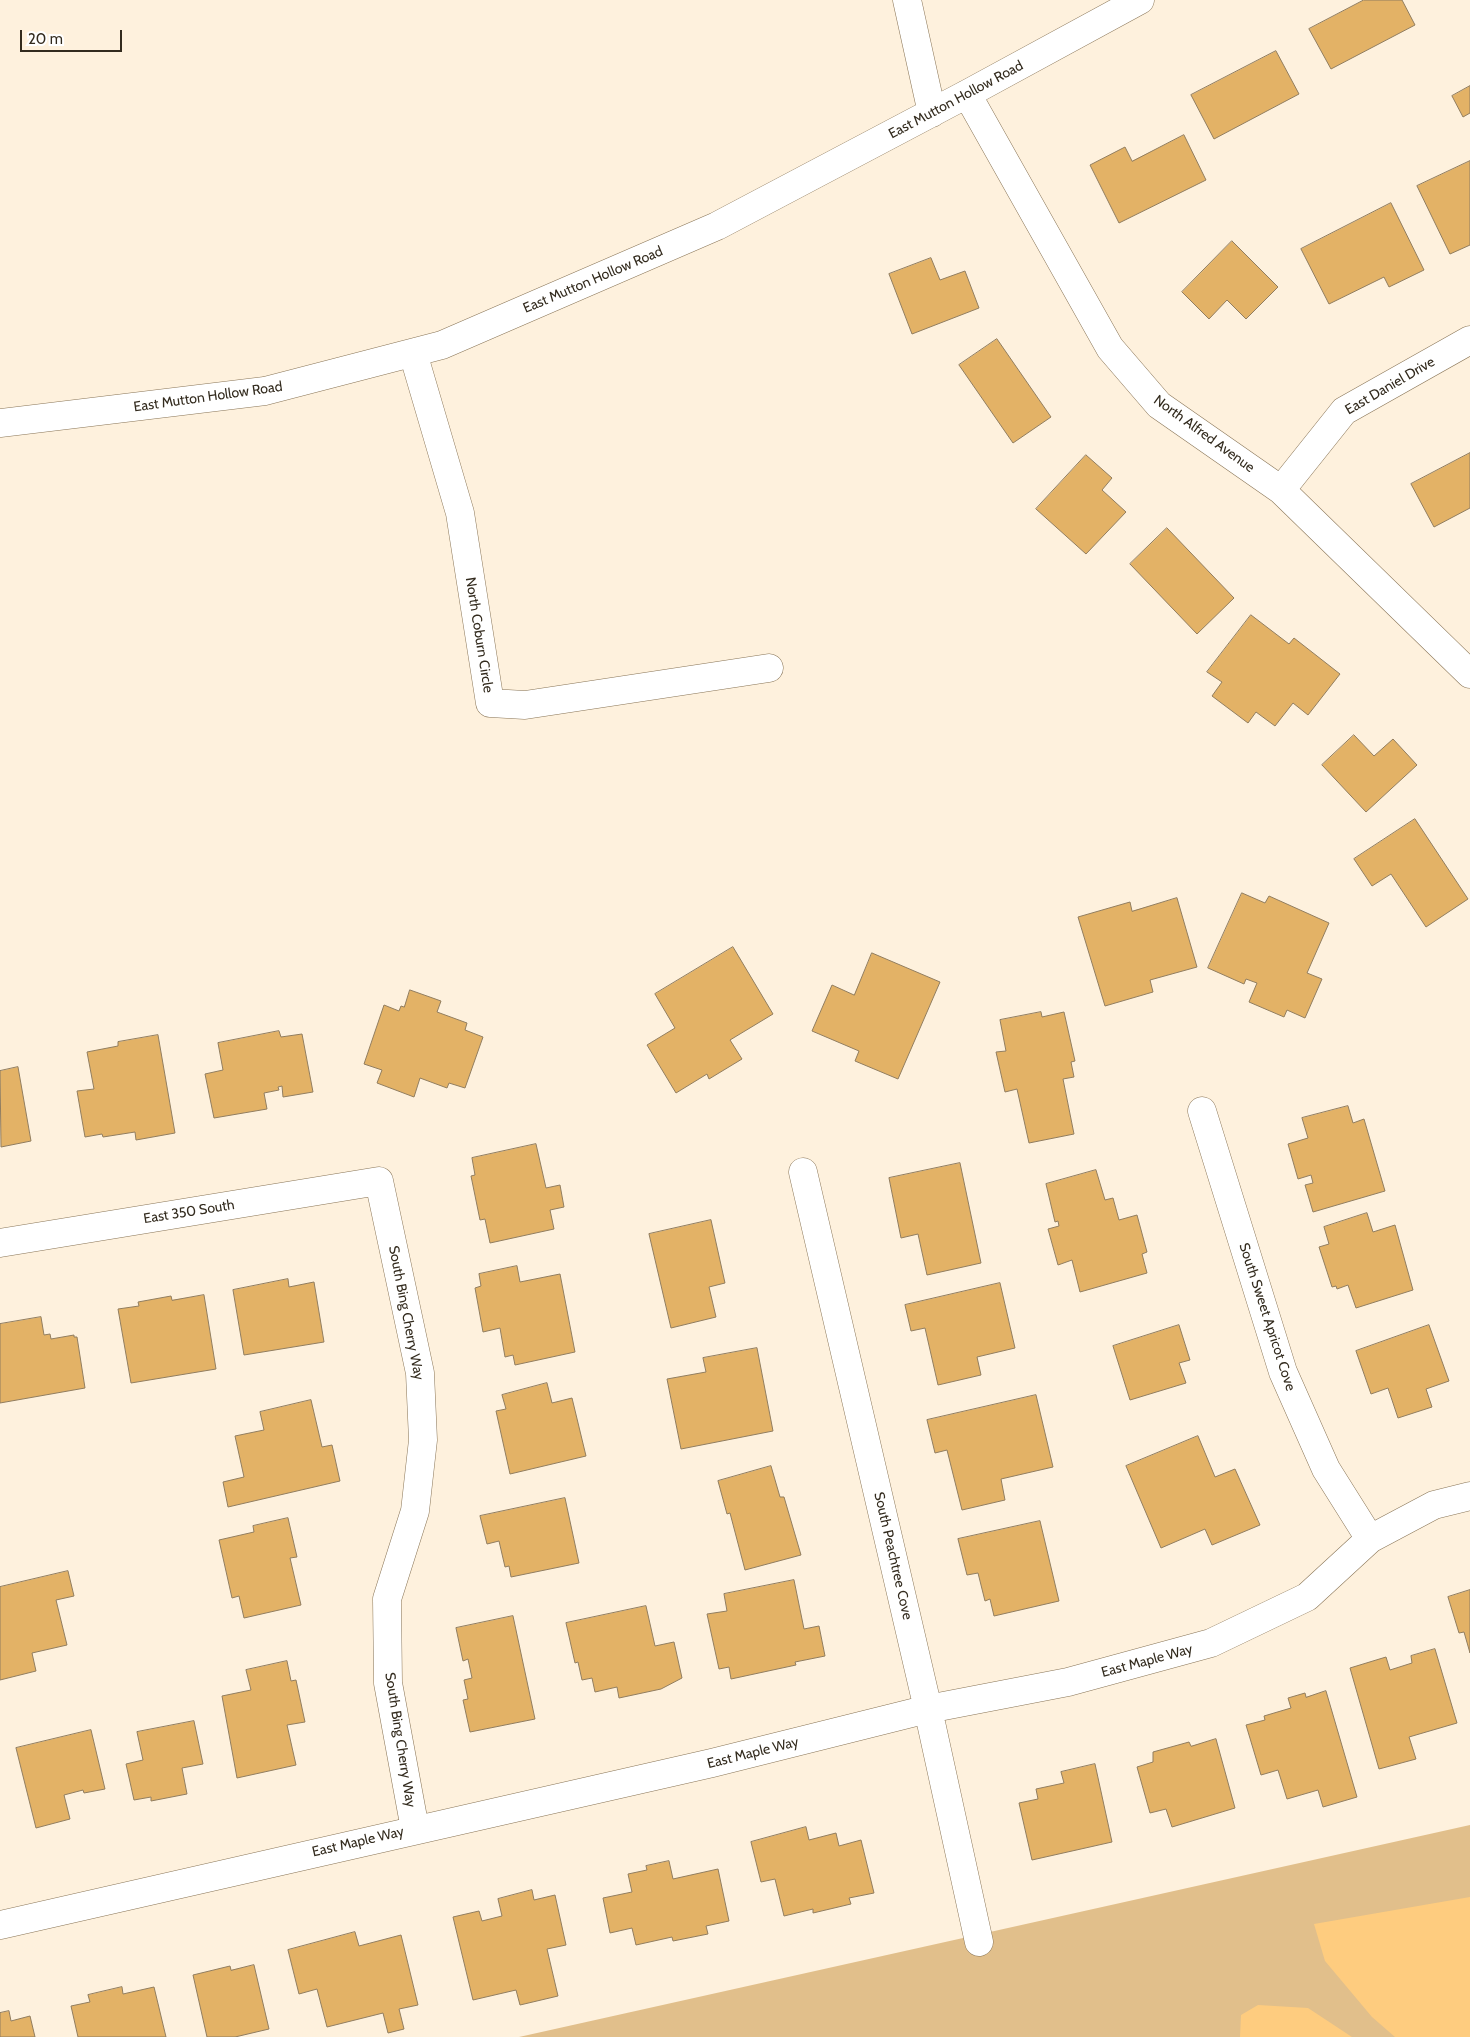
<!DOCTYPE html>
<style>
body{margin:0}
#map{position:relative;width:1470px;height:2037px;overflow:hidden;background:#fef1dd;font-family:Cabin,sans-serif}
canvas{display:block}
.scale{position:absolute;left:20px;top:30px;width:102px;height:22px;box-sizing:border-box;border:2px solid #332b1e;border-top:0;padding-left:6px;font-size:15px;line-height:18px;white-space:nowrap;color:#332b1e;-webkit-text-stroke:4px #fff;paint-order:stroke}
</style>
<div id="map">
<canvas width="1470" height="2037"></canvas>
<div class="scale">20 m</div>
</div>
<script>
const c = document.querySelector('canvas').getContext('2d');
c.lineJoin = 'round';
function fillPath(path, color) {
  c.fillStyle = color;
  c.fill(path, 'evenodd');
}
function stroke(path, color, width, dash) {
  c.strokeStyle = color;
  c.lineWidth = width;
  c.lineCap = dash ? 'butt' : 'round';
  c.setLineDash(dash || []);
  c.stroke(path);
}
function write(font, color, halo, rows, align = 'center') {
  c.font = font + ' Cabin,sans-serif';
  c.lineWidth = 4;
  c.setLineDash([]);
  c.textBaseline = 'middle';
  c.strokeStyle = halo;
  c.fillStyle = color;
  for (const [text, x, y, turn = 0] of rows) {
    c.save();
    c.translate(x, y);
    c.rotate((+turn || 0) * Math.PI / 180);
    c.textAlign = isNaN(turn) ? turn : align;
    if (halo) c.strokeText(text, 0, 0);
    c.fillText(text, 0, 0);
    c.restore();
  }
}
const green = new Path2D(`
 M1470,1825V2037H519Z`);
const water = new Path2D(`
 M1470,1897V2037H1395L1372,2017L1325,1961L1314,1924Z
 M1258,2005L1308,2008L1352,2037H1240L1241,2015Z`);
const building = new Path2D(`
 M1364,0H1402L1415,25L1331,69L1309,29Z
 M1276,51L1299,94L1214,139L1191,95Z
 M1470,86V113L1463,117L1452,96Z
 M1184,135L1206,180L1119,223L1090,165L1125,147L1132,161Z
 M1470,161V245L1450,254L1417,186Z
 M1391,203L1424,270L1389,287L1384,277L1329,304L1301,249Z
 M1232,241L1278,287L1246,319L1227,300L1209,319L1182,292Z
 M931,258L940,280L965,271L979,308L912,334L889,274Z
 M997,339L1051,417L1013,443L959,365Z
 M1470,453V508L1434,527L1411,484Z
 M1086,455L1112,478L1102,490L1126,512L1086,554L1036,509Z
 M1167,528L1234,598L1197,634L1130,564Z
 M1251,615L1289,644L1294,638L1340,674L1308,715L1293,703L1275,726L1256,712L1248,723L1212,696L1222,682L1207,672Z
 M1354,735L1374,756L1393,739L1417,765L1366,812L1322,765Z
 M1415,819L1468,899L1426,927L1391,874L1372,886L1354,859Z
 M1242,893L1265,903L1269,896L1329,923L1307,973L1322,979L1305,1018L1287,1010L1284,1017L1249,1002L1257,983L1246,979L1244,984L1208,968Z
 M1177,898L1197,967L1150,980L1153,992L1105,1006L1078,917L1130,902L1132,911Z
 M733,947L773,1014L730,1040L742,1059L709,1079L707,1074L676,1093L647,1045L675,1028L655,994Z
 M872,953L940,982L898,1079L855,1061L859,1051L812,1031L832,985L854,995Z
 M410,990L441,1001L437,1012L467,1023L465,1030L483,1037L465,1088L449,1083L447,1088L420,1078L414,1097L377,1083L382,1070L364,1064L384,1005L399,1011L401,1006L404,1007Z
 M1041,1012L1042,1017L1064,1012L1075,1061L1071,1062L1074,1077L1063,1079L1074,1134L1029,1143L1017,1089L1005,1092L996,1052L1006,1051L1000,1020Z
 M279,1031L281,1037L302,1034L313,1092L283,1097L282,1086L278,1087L279,1090L264,1093L267,1109L214,1118L205,1074L223,1070L218,1043Z
 M158,1035L175,1133L136,1140L135,1132L103,1137L102,1134L85,1137L77,1091L94,1089L87,1052L118,1046V1042Z
 M18,1067L31,1141L1,1147L0,1071Z
 M1348,1106L1353,1123L1364,1119L1385,1191L1313,1212L1305,1185L1313,1183L1311,1175L1298,1179L1288,1144L1308,1138L1302,1118Z
 M536,1144L546,1188L560,1185L564,1207L550,1210L554,1229L490,1243L485,1219L480,1220L471,1176L475,1175L472,1158Z
 M960,1163L981,1263L927,1275L918,1234L901,1238L889,1178Z
 M1096,1170L1105,1200L1113,1198L1119,1220L1137,1215L1147,1252L1142,1254L1147,1273L1080,1292L1072,1260L1058,1265L1048,1229L1059,1226L1058,1221L1055,1222L1046,1184Z
 M1367,1213L1373,1232L1395,1225L1413,1290L1356,1308L1348,1285L1337,1289L1336,1286L1332,1287L1319,1247L1329,1244L1324,1227Z
 M711,1220L725,1283L709,1287L716,1317L671,1328L649,1234Z
 M517,1266L520,1282L560,1274L575,1352L515,1365L513,1355L505,1357L500,1328L483,1332L475,1288L481,1286L479,1274Z
 M288,1279L289,1287L314,1282L324,1342L244,1355L233,1290Z
 M1000,1283L1015,1348L977,1357L981,1375L938,1385L925,1328L911,1331L905,1305Z
 M204,1295L216,1369L131,1383L118,1309L139,1306L138,1302L171,1296L172,1300Z
 M41,1317L44,1335L50,1334L51,1339L74,1335V1337H77L85,1388L0,1403V1324Z
 M1179,1325L1190,1360L1179,1363L1186,1383L1130,1400L1113,1346Z
 M1429,1325L1449,1381L1426,1389L1432,1407L1398,1418L1388,1388L1371,1394L1356,1351Z
 M757,1348L773,1431L681,1449L667,1379L706,1372L703,1358Z
 M547,1383L552,1403L572,1398L586,1456L510,1474L496,1411L506,1409L502,1395Z
 M1036,1395L1053,1467L1001,1479L1005,1500L962,1510L947,1450L935,1453L927,1420Z
 M311,1400L322,1447L332,1445L340,1481L228,1507L223,1482L244,1477L235,1436L264,1430L260,1412Z
 M1198,1436L1215,1477L1235,1469L1260,1525L1212,1545L1205,1529L1161,1548L1126,1466Z
 M771,1466L780,1497H784L801,1555L745,1570L730,1513L727,1514L718,1481Z
 M565,1498L579,1563L511,1577L509,1566L505,1567L499,1541L487,1544L480,1516Z
 M288,1518L297,1557L290,1558L301,1605L244,1618L239,1596L232,1598L219,1540L254,1532L253,1526Z
 M1040,1521L1059,1601L994,1616L990,1599L985,1601L978,1573L967,1575L958,1539Z
 M68,1571L74,1596L56,1600L67,1645L32,1653L36,1671L0,1680V1587Z
 M794,1580L804,1629L819,1626L825,1656L795,1662L796,1665L731,1679L729,1667L719,1669L707,1614L727,1611L724,1594Z
 M1470,1590V1653L1464,1632L1459,1633L1448,1597Z
 M646,1606L655,1646L674,1642L682,1678L661,1689L619,1698L617,1687L595,1692L592,1678L582,1680L578,1662L575,1663L566,1623Z
 M513,1616L535,1719L470,1732L463,1700L468,1699L464,1680L472,1678L468,1659L463,1661L456,1628Z
 M1435,1649L1457,1723L1409,1737L1416,1759L1379,1769L1350,1668L1386,1657L1390,1670L1412,1663L1411,1656Z
 M287,1661L291,1681L296,1680L305,1722L287,1725L296,1765L237,1778L222,1696L251,1690L246,1670Z
 M1326,1691L1357,1797L1323,1807L1318,1790L1287,1799L1278,1770L1261,1775L1246,1725L1265,1720L1264,1716L1291,1708L1288,1698L1305,1693L1306,1697Z
 M194,1721L203,1764L182,1768L187,1794L151,1801V1797L134,1800L126,1764L143,1760L137,1732Z
 M91,1730L105,1789L84,1793L83,1790L64,1795L70,1819L36,1828L16,1748Z
 M1216,1739L1235,1808L1172,1827L1166,1809L1150,1813L1137,1767L1153,1762V1752L1189,1742L1191,1746Z
 M1095,1764L1112,1842L1032,1860L1019,1803L1038,1799L1036,1789L1064,1783L1061,1772Z
 M806,1827L809,1840L836,1833L839,1846L861,1840L874,1893L849,1898L851,1904L813,1913V1909L784,1916L775,1879L761,1882L751,1842Z
 M669,1861L673,1879L718,1869L729,1921L706,1926L708,1934L673,1941L672,1937L636,1945L632,1928L610,1933L603,1898L632,1892L628,1874L647,1870L646,1866Z
 M532,1890L534,1900L555,1895L566,1945L547,1949L558,1996L520,2005L516,1990L473,2000L453,1917L479,1911L482,1921L502,1916L498,1899Z
 M355,1932L359,1946L401,1935L418,2005L399,2009L404,2029L388,2033L383,2013L327,2027L317,1989L299,1994L288,1950Z
 M254,1965L269,2029L235,2037H207L193,1975L230,1966L231,1970Z
 M122,1987L123,1994L154,1987L166,2037H78L71,2006L90,2002L88,1995Z
 M9,2011L11,2021L30,2016L35,2037H0V2013Z`);
const minor = new Path2D(`
 M907,0L932,113
 M967,94L1110,348L1159,405L1281,490L1470,674
 M413,353L460,513L490,703L525,705L769,668
 M0,423L265,391L442,345L717,226L967,94L1140,0
 M1281,490L1344,411L1470,340
 M1202,1111L1283,1372L1326,1469L1370,1539
 M803,1172L928,1709L979,1942
 M0,1243L379,1181L420,1373L423,1440L415,1511L387,1599L388,1683L415,1829
 M0,1925L712,1763L928,1709L1068,1682L1211,1643L1307,1597L1370,1539L1434,1505L1470,1496`);
const streetNames = [
 ["East Mutton Hollow Road",956,100,-28],
 ["East Mutton Hollow Road",593,280,-23],
 ["East Daniel Drive",1390,386,-30],
 ["East Mutton Hollow Road",208,397,-8],
 ["North Alfred Avenue",1204,434,36],
 ["North Coburn Circle",479,635,81],
 ["East 350 South",189,1212,-9],
 ["South Bing Cherry Way",406,1313,79],
 ["South Sweet Apricot Cove",1267,1317,72],
 ["South Peachtree Cove",893,1556,77],
 ["East Maple Way",1147,1661,-15],
 ["South Bing Cherry Way",400,1740,81],
 ["East Maple Way",753,1753,-14],
 ["East Maple Way",358,1842,-13]
];
fillPath(green, '#e1bf8b');
fillPath(water, '#fecc7f');
fillPath(building, '#e3b266');
stroke(building, '#917d5f', 1);
stroke(minor, '#897557', 29);
stroke(minor, '#fff', 28);
write('14px', '#332b1e', '#fff', streetNames);
</script>
